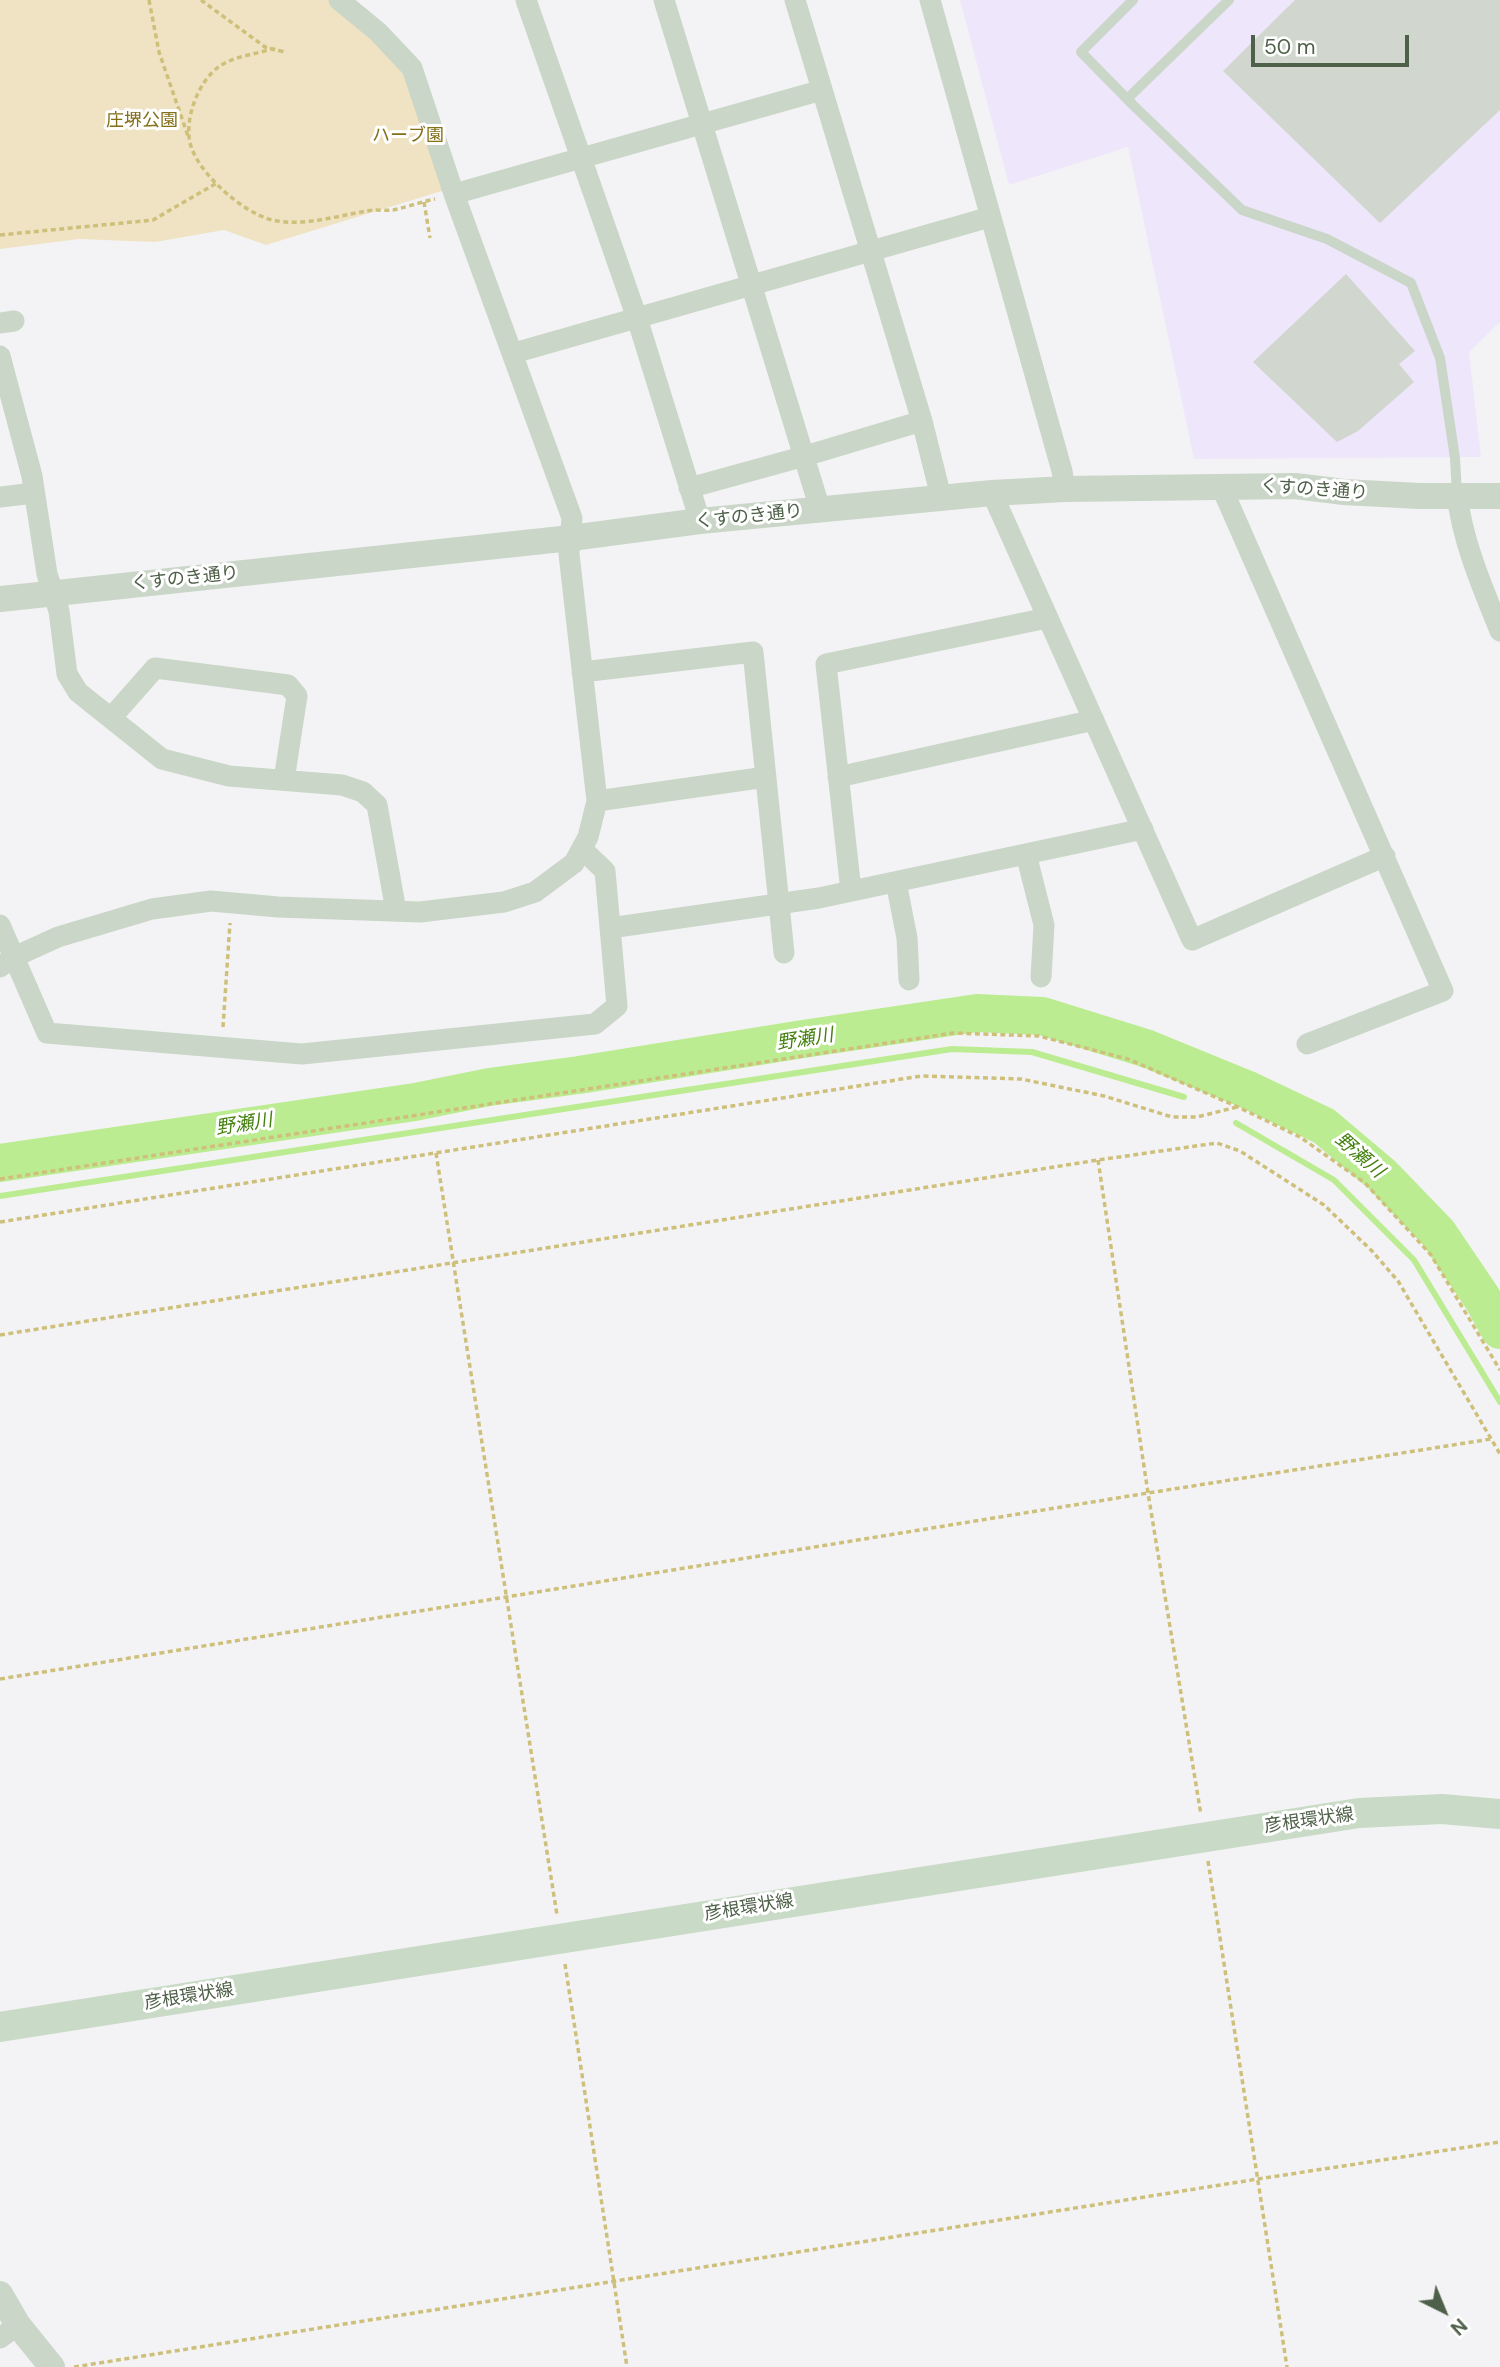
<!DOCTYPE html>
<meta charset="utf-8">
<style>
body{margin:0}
#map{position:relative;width:1500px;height:2367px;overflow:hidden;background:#f3f3f5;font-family:"DM Sans",sans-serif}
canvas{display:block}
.north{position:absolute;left:1409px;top:2276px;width:70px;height:70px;-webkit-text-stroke:5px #fff;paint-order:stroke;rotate:137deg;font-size:19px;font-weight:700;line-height:28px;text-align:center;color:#4f604a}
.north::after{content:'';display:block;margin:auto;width:24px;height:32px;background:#4f604a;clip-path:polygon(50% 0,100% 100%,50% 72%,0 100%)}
.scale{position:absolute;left:1251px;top:35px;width:158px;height:32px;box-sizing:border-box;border:4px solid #4f604a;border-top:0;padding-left:9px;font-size:21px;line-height:24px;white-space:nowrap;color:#4f604a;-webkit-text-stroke:5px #fff;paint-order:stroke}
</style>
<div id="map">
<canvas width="1500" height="2367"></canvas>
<div class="north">N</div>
<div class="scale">50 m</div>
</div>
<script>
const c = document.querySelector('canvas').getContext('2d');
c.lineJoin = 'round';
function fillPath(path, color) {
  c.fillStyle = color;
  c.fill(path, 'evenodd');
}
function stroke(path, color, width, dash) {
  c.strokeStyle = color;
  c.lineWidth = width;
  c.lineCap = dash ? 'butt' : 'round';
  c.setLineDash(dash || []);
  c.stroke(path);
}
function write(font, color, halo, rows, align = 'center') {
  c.font = font + ' "DM Sans","Noto Sans JP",sans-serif';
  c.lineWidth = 6;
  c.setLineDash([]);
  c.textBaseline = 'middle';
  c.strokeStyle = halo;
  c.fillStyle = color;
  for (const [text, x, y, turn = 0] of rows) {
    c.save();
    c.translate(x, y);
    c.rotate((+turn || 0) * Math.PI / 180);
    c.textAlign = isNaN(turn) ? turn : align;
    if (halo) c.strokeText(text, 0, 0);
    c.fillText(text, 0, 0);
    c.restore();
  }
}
const medical = new Path2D(`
 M960,0H1500V322L1469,352L1481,457L1194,459L1128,147L1009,185Z`);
const green = new Path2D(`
 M0,0H328L367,32L405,72L445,190L266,245L224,230L155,242L79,239L0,249Z`);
const stream = new Path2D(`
 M1236,1123L1334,1180L1414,1260L1500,1402
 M0,1196L952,1049L1032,1052L1184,1097`);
const river = new Path2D(`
 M0,1163L415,1102L489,1087L579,1075L803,1039L977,1013L1042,1016L1148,1049L1246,1089L1324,1126L1382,1175L1438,1233L1482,1298L1500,1330`);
const building = new Path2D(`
 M1295,0H1500V110L1380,223L1223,71Z
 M1346,274L1415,351L1399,364L1414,382L1358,431L1337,442L1253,362Z`);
const path = new Path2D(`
 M149,0L159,52L188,136
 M201,0L265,47L285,52L271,49C254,55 231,56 216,69C199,83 187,113 189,136C190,167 242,213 272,220C303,227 336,216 367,211C376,209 385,211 393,210C407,207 421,202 435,199
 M424,202L430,238
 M0,235L153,220L217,183
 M223,1027L230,923
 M436,1153L557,1915
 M1098,1160L1148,1493L1201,1815
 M0,1179L953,1033L1039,1036L1128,1059L1238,1107L1300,1137L1365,1183L1431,1255L1500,1370
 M0,1222L921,1076L1021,1079L1104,1096L1172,1117H1197L1237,1107
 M0,1335L1098,1160L1217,1143L1240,1151L1324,1205L1372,1251L1398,1281L1500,1454
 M0,1679L1148,1493L1491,1439
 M1208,1861L1287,2367
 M565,1964L627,2367
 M74,2367L1258,2179L1500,2142`);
const service = new Path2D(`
 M1133,0L1081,52L1133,105L1242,210L1327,239L1411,283L1440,358L1455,458L1457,495
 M1127,99L1229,0`);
const minor = new Path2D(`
 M526,0L637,318L700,521
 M664,0L820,509
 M795,0L922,421L941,497
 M930,0L1062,471L1065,489
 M454,194L822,90
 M0,323L14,321
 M514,353L990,217
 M0,356L32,476L47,574L59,611L67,674L78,692L162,759L229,776L342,785L363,792L377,805L396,911
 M1221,486L1443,991L1307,1044
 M689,488L805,456L922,421
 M992,493L1192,940L1385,856
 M1457,495C1463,543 1482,586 1500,631
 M0,497L34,493
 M582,672L753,652L784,953
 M111,718L155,668L288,685L297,696L284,780
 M838,777L1094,720
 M597,801L766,777
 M1026,854L1044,925L1041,977
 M896,882L907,938L909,980
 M851,891L826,664L1047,618
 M0,925L47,1033L302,1054L595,1024L617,1006L605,871L582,849
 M610,928L819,898L1143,829
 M0,967L14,957L58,937L152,909L211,901L278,907L420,912L504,902L535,892L574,863L588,837L597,801L569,554L572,518L454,194L412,68L378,32L339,0
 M0,2338L18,2325`);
const tertiary = new Path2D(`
 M0,599L571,538L700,521L992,493L1065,489L1295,486L1344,492L1419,496H1500
 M0,2294L18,2325L52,2367`);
const secondary = new Path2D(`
 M0,2027L1359,1813L1442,1809L1500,1814`);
const parkNames = [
 ["庄堺公園",142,121],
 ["ハーブ園",408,136]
];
const streetNames = [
 ["くすのき通り",1314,490,4],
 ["くすのき通り",749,517,-6],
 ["くすのき通り",185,579,-6],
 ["彦根環状線",1309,1821,-8],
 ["彦根環状線",749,1908,-9],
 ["彦根環状線",189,1997,-9]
];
const waterNames = [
 ["野瀬川",805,1040,-9],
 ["野瀬川",244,1125,-9],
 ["野瀬川",1359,1156,41]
];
fillPath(medical, '#eee6fb');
fillPath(green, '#f0e3c3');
stroke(stream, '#bcec91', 6);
stroke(river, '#bcec91', 38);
fillPath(building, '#d1d6cf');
stroke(path, '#cec07b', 3.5, [5, 3.5]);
stroke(service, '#cad6c7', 10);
stroke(minor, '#cad6c7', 21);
stroke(tertiary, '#cad6c7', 26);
stroke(secondary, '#c9dac6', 30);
write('18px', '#837019', '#fff', parkNames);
write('18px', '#4f604a', '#fff', streetNames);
write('italic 19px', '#44800f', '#fff', waterNames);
</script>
